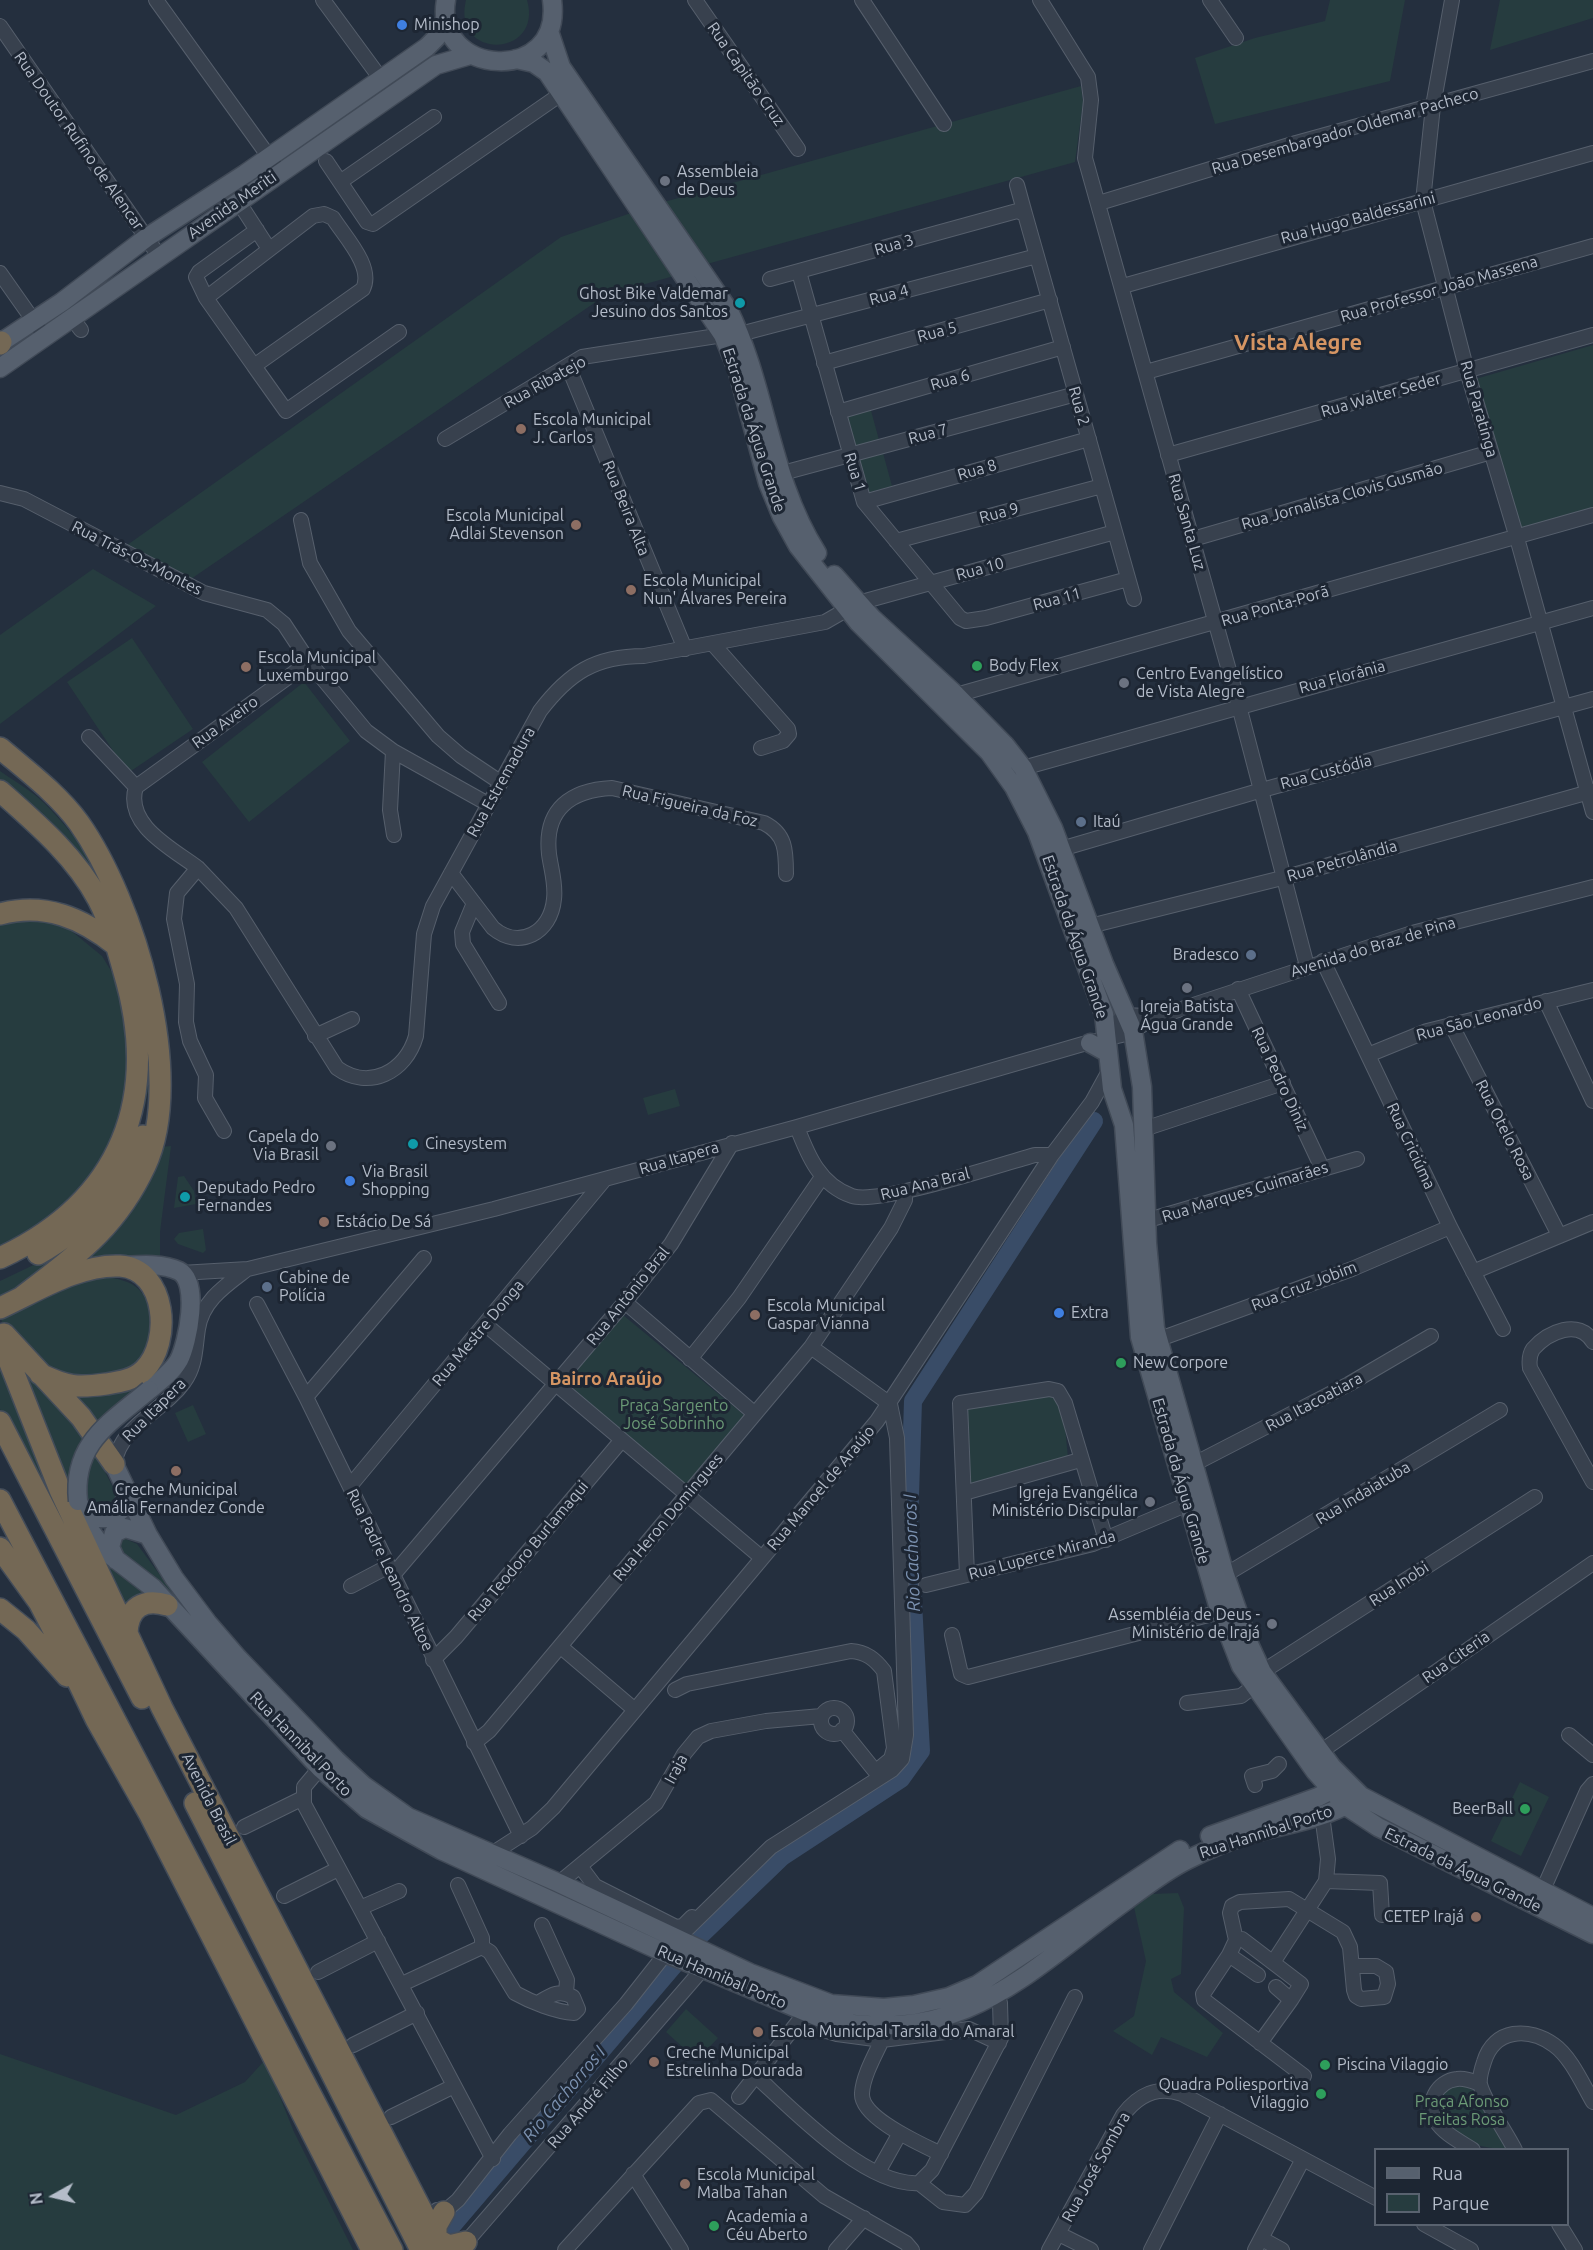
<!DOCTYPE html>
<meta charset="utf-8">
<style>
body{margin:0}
#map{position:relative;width:1593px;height:2250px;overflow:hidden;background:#242f3e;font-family:Ubuntu,sans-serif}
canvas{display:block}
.legend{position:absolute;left:1374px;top:2148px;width:195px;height:78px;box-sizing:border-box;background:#1d2633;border:2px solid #59626f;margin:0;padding:8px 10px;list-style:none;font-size:18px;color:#b4bcc9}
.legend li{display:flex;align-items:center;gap:12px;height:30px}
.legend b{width:30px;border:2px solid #59626f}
.north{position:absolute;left:24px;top:2166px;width:60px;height:60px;-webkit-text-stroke:4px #1d2633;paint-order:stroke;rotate:262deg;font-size:16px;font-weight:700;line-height:24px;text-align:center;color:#b4bcc9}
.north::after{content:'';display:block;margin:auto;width:21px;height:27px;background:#b4bcc9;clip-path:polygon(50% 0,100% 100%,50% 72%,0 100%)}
</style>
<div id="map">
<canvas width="1593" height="2250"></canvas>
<ul class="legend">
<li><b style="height:8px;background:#56606e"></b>Rua</li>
<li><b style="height:16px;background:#263c3f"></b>Parque</li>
</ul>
<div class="north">N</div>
</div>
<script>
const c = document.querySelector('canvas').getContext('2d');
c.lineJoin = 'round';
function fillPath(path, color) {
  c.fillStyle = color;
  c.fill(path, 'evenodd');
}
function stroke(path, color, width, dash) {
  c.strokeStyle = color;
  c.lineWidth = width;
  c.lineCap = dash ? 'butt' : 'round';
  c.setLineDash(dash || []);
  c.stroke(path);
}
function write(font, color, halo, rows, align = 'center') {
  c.font = font + ' Ubuntu,sans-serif';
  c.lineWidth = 6;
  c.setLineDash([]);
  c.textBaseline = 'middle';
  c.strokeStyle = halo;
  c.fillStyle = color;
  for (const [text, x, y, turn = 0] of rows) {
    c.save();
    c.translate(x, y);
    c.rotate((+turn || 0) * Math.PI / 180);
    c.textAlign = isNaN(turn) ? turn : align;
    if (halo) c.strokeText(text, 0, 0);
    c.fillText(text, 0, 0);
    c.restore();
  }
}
const green = new Path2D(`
 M466,0H527C544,58 451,61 466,0Z
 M1330,0H1405L1390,81L1215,124L1195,58L1255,38L1325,21Z
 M1500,0H1593V18L1490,50Z
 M1081,86L1083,102L1075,162L707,264L664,202Z
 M631,213L674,276L606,295L188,581L123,548L561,237Z
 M1593,345V513L1519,534L1472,380Z
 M870,407L879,440L854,447L845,414Z
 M883,453L892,486L867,493L858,460Z
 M93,569L156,606L0,724V635Z
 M132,638L193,729L128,773L67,682Z
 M304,682L350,741L249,822L202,762Z
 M0,771C14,781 32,791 44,803C61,819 83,847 96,867C106,884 112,907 120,926C138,972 156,1026 150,1077C139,1166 79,1233 0,1268V1265C98,1219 156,1132 142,1021C139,999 130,977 123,956C115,932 107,907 94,885C74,850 30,813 0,786Z
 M25,919L48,921L69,929L102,956L113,974L122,1002L132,1056L123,1122L90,1179L44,1225L0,1250V924Z
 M675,1089L680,1106L648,1115L643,1098Z
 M171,1146L160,1232V1260L79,1264L159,1147Z
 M184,1176L194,1191L196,1204L174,1208L178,1177Z
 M91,1227L63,1260L0,1298V1281L44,1260Z
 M203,1229L206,1250L203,1253L178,1244L174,1239L179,1233Z
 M107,1277C142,1282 145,1294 156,1325L137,1369L81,1386C49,1368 0,1350 0,1308L6,1317L76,1284Z
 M623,1315L744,1415L688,1486L563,1380Z
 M11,1352L86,1435L120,1501L109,1513L91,1511L85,1491V1479L70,1472V1497Z
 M0,1365L5,1373L66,1533L0,1409Z
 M155,1378L95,1426L61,1391Z
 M1062,1395L1068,1458L967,1488L962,1408Z
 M193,1405L206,1434L188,1442L175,1413Z
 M126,1539L137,1544L197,1625L128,1563L114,1543Z
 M104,1561L150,1591L138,1595L124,1609Z
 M1520,1782L1549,1797L1521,1856L1491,1841Z
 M1178,1893L1184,1908L1181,1974L1171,1979L1174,1992L1223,2033L1207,2057L1161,2037L1152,2055L1113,2031L1134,2016L1146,1961L1134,1907L1152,1894Z
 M686,2009L718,2038L697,2060L666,2032Z
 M0,2054L176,2115L245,2082L265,2060L294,2132L353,2250H0Z
 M1463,2086L1475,2091L1507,2149C1474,2149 1438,2135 1439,2098L1450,2087Z`);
const river = new Path2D(`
 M702,1934L782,1857L901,1779L921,1751L909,1528L913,1401L1094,1121
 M452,2226L677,1962`);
const minor = new Path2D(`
 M156,0L280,172
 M323,0L381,79
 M695,0L798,149
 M862,0L944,124
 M1040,0L1088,77L1091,100L1085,158L1239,706L1307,966
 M1210,0L1236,38
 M1452,0L1433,106L1423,201L1467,371L1517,538L1593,812
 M0,26L159,256
 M326,161L367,222L373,224L561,94
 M340,182L434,117
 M1017,185L1025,214
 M238,201L269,249
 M1099,203L1296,143L1593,61
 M324,214L333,218C345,237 374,267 363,289L254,366L206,298L313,216Z
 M799,272L864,502L960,618L966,621L986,618L1128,579
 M0,273L45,337
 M770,279L1017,211L1025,214L1134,599
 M1123,286L1593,153
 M206,298L196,277L199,272L257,230
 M72,318L81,330
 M740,334L1037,256
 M824,363L1050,300
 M254,366L286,411L399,332
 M568,366L685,649
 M1146,372L1593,246
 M838,412L1063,347
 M445,439L582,357L723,335
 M1168,455L1593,335
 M779,474L1076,394
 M0,493L24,499L204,593L267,610L284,624L309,662L366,731L393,751L488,804
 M864,502L1089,439
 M301,520L310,563L349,631L438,736L461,756L500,782
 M1193,539L1491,452
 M896,541L1102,486
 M713,644L788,729L789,734L783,741L761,748
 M956,695L1593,515
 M89,737L136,787
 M393,751L390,810L394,835
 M1023,768L1593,608
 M1061,849L1262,790L1593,699
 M198,868C173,849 124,825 136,787L309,662
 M451,873L493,928C519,950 551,933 554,899C556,884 551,869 549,854C544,809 571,790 612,788L764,823C786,834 786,851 786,874
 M474,903L462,932L463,944L499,1003
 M1090,926L1286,877L1593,791
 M1323,961L1450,1227L1503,1329
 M1238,989L1322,1168
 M1546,1001L1593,1101
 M1451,1024L1559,1235
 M315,1036L352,1019
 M1108,1039C1118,1011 1130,1015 1157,1017
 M1368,1055L1427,1031L1593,990
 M797,1127C808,1156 820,1185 852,1196C880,1205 1001,1164 1035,1155H1052
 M1144,1129L1283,1083
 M224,1131L205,1098L206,1075L190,1041L186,1022L187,984L174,919L177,893L198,868L236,908L337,1068C369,1091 406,1072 416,1036L424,934L433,906L540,711C569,673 595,656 644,656L825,622L858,603L1115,532
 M1138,1223L1357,1159
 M1473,1272L1593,1222
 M181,1273L248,1269L494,1209L797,1127L1083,1044L1126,1034L1157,1017L1412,933L1593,887
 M625,1302L755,1414
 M257,1304L306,1397L521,1836
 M486,1325L762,1558
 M1157,1340L1352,1269L1450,1227
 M1593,1342C1579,1318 1548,1332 1533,1349C1529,1355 1529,1361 1530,1368L1593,1482
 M690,1359L739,1298L822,1177
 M306,1397L424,1258
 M114,1464C122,1423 162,1413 184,1382C196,1366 195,1348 198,1329C202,1301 225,1286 246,1270
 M1194,1464L1349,1384L1431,1336
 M350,1486L605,1179
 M964,1493L1080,1460
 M393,1575L625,1302L671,1244L732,1143
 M967,1575L960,1403L1049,1389L1058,1391L1065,1403L1106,1540
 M1225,1575L1500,1410
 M926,1585L1093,1544L1188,1504
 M351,1586L389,1566
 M952,1635L961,1674L968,1677L1220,1612
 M561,1647L635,1710
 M433,1660L456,1637L621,1441
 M1262,1672L1535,1497
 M675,1690L687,1684L851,1651C866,1652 875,1659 884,1671L894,1748L891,1759L880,1768
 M1187,1703L1241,1696L1254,1686
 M821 1721a13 13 0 1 1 26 0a13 13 0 1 1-26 0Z
 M842,1730L875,1771
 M1569,1735L1593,1755
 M474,1743L489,1731L811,1347L891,1228L905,1200V1191
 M1320,1752L1593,1563
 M320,1768L304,1787V1804L360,1908
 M1255,1785L1252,1776L1272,1771L1279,1764
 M244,1827L303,1798
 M487,1857L532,1828L553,1808L877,1421L1052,1155L1092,1102L1109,1071
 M580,1866L595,1886L676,1927L683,1926L692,1917
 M1326,1881L1380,1883L1382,1915
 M559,1883L656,1803L684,1754L698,1737L711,1731L766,1721L821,1716
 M458,1885L482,1938V1947
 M399,1891L360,1908L493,2159
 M1542,1892L1587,1791L1593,1784
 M284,1896L338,1869
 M542,1925L567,1980L566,1993
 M1236,1940L1242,1939L1301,1984L1291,2000L1276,1987
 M1229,1955L1203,1994L1204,2000L1304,2076
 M1274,1961L1326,1881L1328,1859L1322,1815
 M318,1972L378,1941
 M1258,1975L1229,1955L1236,1940L1230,1913L1232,1906L1240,1902L1289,1899L1343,1932L1350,1947L1354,1990L1356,1996L1361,1999L1384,1997L1388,1984L1386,1972L1376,1966H1352
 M402,1984L482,1947L490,1952L515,1993C531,2002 556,2012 574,2013L578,2009L573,1997C559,1989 551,1995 538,2003
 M882,2040C875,2055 863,2076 862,2093C860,2118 921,2144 941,2154
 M1260,2043L1291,2000
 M353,2045L417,2013
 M757,2077C794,2111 867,2187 919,2183L943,2202L965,2205L976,2193L1075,1997
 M739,2097L798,2022L837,2034L882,2040L969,2029L999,2043
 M391,2117L454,2086
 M1473,2150C1461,2142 1444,2134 1436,2121C1425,2104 1437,2081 1457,2079C1465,2078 1472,2081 1480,2084
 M1515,2150C1507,2134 1483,2099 1480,2084C1479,2078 1482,2068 1484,2062C1494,2028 1529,2027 1554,2045C1571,2057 1583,2085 1593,2102
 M878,2172L900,2133
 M633,2174L681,2250
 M919,2183L932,2170L1001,2038L1000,2003L994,1987
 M437,2210L444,2212L458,2200L510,2134L626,2004L678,1938L771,1847L892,1770L902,1759L906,1735L897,1438L890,1404L811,1347
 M1424,2224L1471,2250
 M1559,2224L1575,2250
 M1059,2234L1091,2250
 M1262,2239L1282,2250
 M461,2248L707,1964
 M565,2250L699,2103L711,2100L824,2196L906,2243L912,2250
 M836,2250L864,2218
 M1049,2250L1123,2115C1138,2095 1158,2085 1182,2094L1376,2198
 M1151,2250L1220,2114
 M1255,2250L1303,2159`);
const major = new Path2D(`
 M446,0C432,77 564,86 552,0
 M550,34L561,67L728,309C767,387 769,478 817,553
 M516,59L534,63L547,72L723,335L737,369L768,483L782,517L798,546L858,622L989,752L1014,787L1037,832L1104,1014L1112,1089L1124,1125L1140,1337L1220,1612L1241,1666L1315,1771L1346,1806L1378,1827L1593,1934
 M0,343L62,302L146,238L245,174L427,47L436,38L445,20
 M0,368L436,65L470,55
 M834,575L872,618L956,695L1005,745L1023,768L1053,828L1104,964L1133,1031L1142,1087L1147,1243L1155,1328L1225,1575L1249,1644L1262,1672L1332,1767L1361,1796L1593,1917
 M1090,1043L1108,1053
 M123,1266C139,1265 163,1263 179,1271C200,1282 188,1342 179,1360C172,1372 160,1381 149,1390
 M114,1464L148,1535L174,1578L207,1622L238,1658L336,1760L363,1785L408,1817L559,1883L750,1973L831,2004L884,2008L914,2005L949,1997L977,1985L1180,1850
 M78,1501L89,1529L105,1551L153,1588L320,1768L367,1809L441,1850L665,1953L823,2019C963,2048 1024,1974 1127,1900C1146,1886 1165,1871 1187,1860C1209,1849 1231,1840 1254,1833C1287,1824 1324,1819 1353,1801
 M80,1507L96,1518H112L123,1508L127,1490
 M116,1560L110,1547L114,1533L125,1528L148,1535
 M1210,1836L1318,1797L1341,1785`);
const highway = new Path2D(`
 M0,344L1,342
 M0,748C27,771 58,794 79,823C134,901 187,1076 145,1166C115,1230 75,1256 22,1297
 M0,791C36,823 75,856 98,899C110,922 117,947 124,972C161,1098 122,1201 0,1258
 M0,914C45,902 82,918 117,946
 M38,1254C85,1228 122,1186 143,1136
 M0,1308C37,1291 79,1264 120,1266C167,1269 172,1343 144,1370C134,1380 119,1382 106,1384C77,1388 67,1387 40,1374
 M4,1334L81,1417L114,1464
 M0,1338L60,1490L162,1708L442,2250
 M0,1422L142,1698
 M0,1500L392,2250
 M0,1548L39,1602L53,1629L96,1719L149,1813L372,2250
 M0,1609L26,1630L67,1676
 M127,1633C128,1607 144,1598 167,1605
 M195,1803L421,2250
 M444,2212L436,2226V2239L449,2246L466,2242`);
const majorBridge = new Path2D(`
 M78,1501C72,1443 110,1423 149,1390`);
const markers = [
 [402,25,6,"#3f7fe0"],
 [665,181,6,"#6b7280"],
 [740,303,6,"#0f9aa8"],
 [521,429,6,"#8d6e63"],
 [576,525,6,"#8d6e63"],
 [631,590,6,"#8d6e63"],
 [977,666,6,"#2e9e5b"],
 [246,667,6,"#8d6e63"],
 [1124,683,6,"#6b7280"],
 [1081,822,6,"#5c6f8a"],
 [1251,955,6,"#5c6f8a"],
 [1187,988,6,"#6b7280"],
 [413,1144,6,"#0f9aa8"],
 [331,1146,6,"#6b7280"],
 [350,1181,6,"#3f7fe0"],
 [185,1197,6,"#0f9aa8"],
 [324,1222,6,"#8d6e63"],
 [267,1287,6,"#5c6f8a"],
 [1059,1313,6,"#3f7fe0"],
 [755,1315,6,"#8d6e63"],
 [1121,1363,6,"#2e9e5b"],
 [176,1471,6,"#8d6e63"],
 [1150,1502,6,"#6b7280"],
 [1272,1624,6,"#6b7280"],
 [1525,1809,6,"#2e9e5b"],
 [1476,1917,6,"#8d6e63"],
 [758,2032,6,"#8d6e63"],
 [654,2062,6,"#8d6e63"],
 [1325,2065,6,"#2e9e5b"],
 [1321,2094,6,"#2e9e5b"],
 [685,2184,6,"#8d6e63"],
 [714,2226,6,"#2e9e5b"]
];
const poiNames = [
 ["Minishop",414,25],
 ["Assembleia",677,172],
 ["de Deus",677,190],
 ["Ghost Bike Valdemar",728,294,"right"],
 ["Jesuino dos Santos",728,312,"right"],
 ["Escola Municipal",533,420],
 ["J. Carlos",533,438],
 ["Escola Municipal",564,516,"right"],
 ["Adlai Stevenson",564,534,"right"],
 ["Escola Municipal",643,581],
 ["Nun' Álvares Pereira",643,599],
 ["Escola Municipal",258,658],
 ["Luxemburgo",258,676],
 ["Body Flex",989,666],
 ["Centro Evangelístico",1136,674],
 ["de Vista Alegre",1136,692],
 ["Itaú",1093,822],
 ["Bradesco",1239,955,"right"],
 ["Igreja Batista",1187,1007,"center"],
 ["Água Grande",1187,1025,"center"],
 ["Capela do",319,1137,"right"],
 ["Via Brasil",319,1155,"right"],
 ["Cinesystem",425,1144],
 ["Via Brasil",362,1172],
 ["Shopping",362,1190],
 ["Deputado Pedro",197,1188],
 ["Fernandes",197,1206],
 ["Estácio De Sá",336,1222],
 ["Cabine de",279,1278],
 ["Polícia",279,1296],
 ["Escola Municipal",767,1306],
 ["Gaspar Vianna",767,1324],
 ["Extra",1071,1313],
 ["New Corpore",1133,1363],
 ["Creche Municipal",176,1490,"center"],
 ["Amália Fernandez Conde",176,1508,"center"],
 ["Igreja Evangélica",1138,1493,"right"],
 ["Ministério Discipular",1138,1511,"right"],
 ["Assembléia de Deus -",1260,1615,"right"],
 ["Ministério de Irajá",1260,1633,"right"],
 ["BeerBall",1513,1809,"right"],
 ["CETEP Irajá",1464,1917,"right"],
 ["Escola Municipal Tarsila do Amaral",770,2032],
 ["Creche Municipal",666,2053],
 ["Estrelinha Dourada",666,2071],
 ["Piscina Vilaggio",1337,2065],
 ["Quadra Poliesportiva",1309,2085,"right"],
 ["Vilaggio",1309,2103,"right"],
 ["Escola Municipal",697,2175],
 ["Malba Tahan",697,2193],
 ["Academia a",726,2217],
 ["Céu Aberto",726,2235]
];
const streetNames = [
 ["Rua Capitão Cruz",746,74,55],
 ["Rua Desembargador Oldemar Pacheco",1345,131,-16],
 ["Rua Doutor Rufino de Alencar",79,141,55],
 ["Avenida Meriti",232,205,-35],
 ["Rua Hugo Baldessarini",1358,218,-15],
 ["Rua 3",894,245,-16],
 ["Rua Professor João Massena",1439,289,-16],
 ["Rua 4",889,295,-15],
 ["Rua 5",937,332,-15],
 ["Rua 6",950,380,-16],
 ["Rua Ribatejo",545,382,-29],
 ["Rua Walter Seder",1381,395,-16],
 ["Rua 2",1079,406,74],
 ["Rua Paratinga",1479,409,74],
 ["Estrada da Água Grande",754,430,72],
 ["Rua 7",928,434,-15],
 ["Rua 8",977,470,-16],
 ["Rua 1",855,472,73],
 ["Rua Jornalista Clovis Gusmão",1342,496,-16],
 ["Rua Beira Alta",626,508,68],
 ["Rua 9",999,513,-15],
 ["Rua Santa Luz",1187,522,74],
 ["Rua Trás-Os-Montes",137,558,27],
 ["Rua 10",980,569,-15],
 ["Rua 11",1057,599,-15],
 ["Rua Ponta-Porã",1275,606,-16],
 ["Rua Florânia",1342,677,-15],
 ["Rua Aveiro",225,722,-36],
 ["Rua Custódia",1326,772,-15],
 ["Rua Estremadura",501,782,-61],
 ["Rua Figueira da Foz",690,806,13],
 ["Rua Petrolândia",1342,861,-16],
 ["Estrada da Água Grande",1075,937,71],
 ["Avenida do Braz de Pina",1373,947,-17],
 ["Rua São Leonardo",1479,1019,-15],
 ["Rua Pedro Diniz",1280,1079,65],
 ["Rua Otelo Rosa",1505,1130,63],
 ["Rua Criciúma",1411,1146,65],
 ["Rua Itapera",679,1158,-16],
 ["Rua Ana Bral",925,1184,-14],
 ["Rua Marques Guimarães",1245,1192,-17],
 ["Rua Cruz Jobim",1304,1286,-21],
 ["Rua Antônio Bral",628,1296,-51],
 ["Rua Mestre Donga",478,1333,-50],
 ["Rua Itacoatiara",1314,1402,-28],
 ["Rua Itapera",154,1410,-45],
 ["Estrada da Água Grande",1181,1481,74],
 ["Rua Manoel de Araújo",821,1488,-50],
 ["Rua Indaiatuba",1363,1493,-31],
 ["Rua Heron Domingues",668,1517,-50],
 ["Rua Teodoro Burlamaqui",528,1551,-50],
 ["Rua Luperce Miranda",1042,1555,-15],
 ["Rua Padre Leandro Altoe",390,1570,64],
 ["Rua Inobi",1399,1584,-33],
 ["Rua Citeria",1456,1657,-35],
 ["Rua Hannibal Porto",301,1744,46],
 ["Iraja",676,1769,-62],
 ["Avenida Brasil",209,1799,63],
 ["Rua Hannibal Porto",1266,1832,-18],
 ["Estrada da Água Grande",1463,1870,26],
 ["Rua Hannibal Porto",722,1977,23],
 ["Rua André Filho",588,2103,-49],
 ["Rua José Sombra",1096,2167,-61]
];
const parkNames = [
 ["Praça Sargento",674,1406],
 ["José Sobrinho",674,1424],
 ["Praça Afonso",1462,2102],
 ["Freitas Rosa",1462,2120]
];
const neighbourhoodNames = [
 ["Bairro Araújo",606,1379]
];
const waterNames = [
 ["Rio Cachorros I",912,1553,-92],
 ["Rio Cachorros I",564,2094,-50]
];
const districtNames = [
 ["Vista Alegre",1298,343]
];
fillPath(green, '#263c3f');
stroke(river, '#394c67', 18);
stroke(minor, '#565f6c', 16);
stroke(major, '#414a57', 21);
stroke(highway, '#434c59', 24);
stroke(minor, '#38414e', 14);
stroke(major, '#56606e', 18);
stroke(highway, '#746855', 21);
stroke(majorBridge, '#414a57', 21, []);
stroke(majorBridge, '#56606e', 18);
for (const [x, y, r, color] of markers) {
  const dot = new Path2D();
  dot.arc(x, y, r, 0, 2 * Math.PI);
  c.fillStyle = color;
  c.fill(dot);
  stroke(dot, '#1d2633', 2);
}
write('16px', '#b4bcc9', '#1d2633', poiNames, 'left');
write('16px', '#b4bcc9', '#1d2633', streetNames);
write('16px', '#6b9a76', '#1d2633', parkNames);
write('bold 18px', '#d59563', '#1d2633', neighbourhoodNames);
write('italic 18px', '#7c92b1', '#1d2633', waterNames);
write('bold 22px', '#d59563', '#1d2633', districtNames);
</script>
